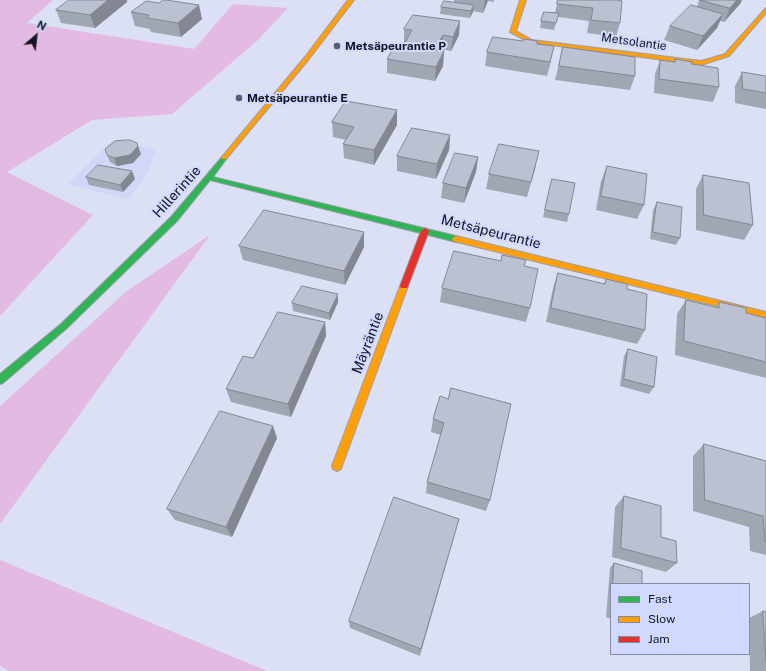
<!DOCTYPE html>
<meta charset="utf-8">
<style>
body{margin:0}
#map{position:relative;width:766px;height:671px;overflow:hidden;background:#dce0f4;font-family:"Public Sans",sans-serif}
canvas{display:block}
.legend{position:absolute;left:610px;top:583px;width:140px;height:72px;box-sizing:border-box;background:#d1dafe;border:1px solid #858ba6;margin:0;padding:5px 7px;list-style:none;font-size:12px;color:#131522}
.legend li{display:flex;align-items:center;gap:8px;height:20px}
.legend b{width:20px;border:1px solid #858ba6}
.north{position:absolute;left:16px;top:16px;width:40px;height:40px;-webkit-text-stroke:3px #d1dafe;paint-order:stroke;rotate:28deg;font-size:11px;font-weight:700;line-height:16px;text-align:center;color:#131522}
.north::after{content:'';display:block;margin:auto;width:14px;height:18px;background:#131522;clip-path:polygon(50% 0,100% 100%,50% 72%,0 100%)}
</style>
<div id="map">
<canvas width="766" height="671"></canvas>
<ul class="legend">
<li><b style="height:5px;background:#30b455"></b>Fast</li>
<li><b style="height:5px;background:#ff9f0a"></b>Slow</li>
<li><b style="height:5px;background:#e5322d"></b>Jam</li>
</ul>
<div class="north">N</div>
</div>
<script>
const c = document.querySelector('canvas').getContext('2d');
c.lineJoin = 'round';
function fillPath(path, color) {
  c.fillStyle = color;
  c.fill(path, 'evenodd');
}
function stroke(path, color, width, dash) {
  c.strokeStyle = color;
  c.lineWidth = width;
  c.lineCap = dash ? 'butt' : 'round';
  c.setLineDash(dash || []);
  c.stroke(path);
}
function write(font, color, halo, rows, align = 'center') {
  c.font = font + ' "Public Sans",sans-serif';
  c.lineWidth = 4;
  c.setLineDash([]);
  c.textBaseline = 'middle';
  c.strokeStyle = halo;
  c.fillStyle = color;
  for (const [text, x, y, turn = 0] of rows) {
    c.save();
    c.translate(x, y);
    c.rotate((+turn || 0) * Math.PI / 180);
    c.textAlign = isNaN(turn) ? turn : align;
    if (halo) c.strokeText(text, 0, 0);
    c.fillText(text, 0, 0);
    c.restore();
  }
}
const built = new Path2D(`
 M113,140L156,150L147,174L128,199L67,184Z`);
const green = new Path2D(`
 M0,0H53L27,23L194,49L233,4L288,8L258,40L172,114L92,120L7,172L93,215L0,316Z
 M210,235L0,524V406L127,291Z
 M0,560L267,671H9L0,666Z`);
const fast = new Path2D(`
 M224,156L227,158L213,177L456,236L460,239L456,242L210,180L177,221L67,328L3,383L0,384V374L61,324L171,217L222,157Z`);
const slow = new Path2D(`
 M348,0H354L309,59L226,159H222V157L305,57Z
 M520,0H526L516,31L532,40L701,61L725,54L766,8V13L729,56L701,65L529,42L510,32Z
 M456,236L766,312V318L453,241L452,239Z
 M404,283L408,286L342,466L341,469L337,471L333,469L332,466L400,286Z`);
const jam = new Path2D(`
 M425,228L429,231L408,286L407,288H401L400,286L421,231Z`);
const wall = new Path2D(`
 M454,0H494V2L488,1L483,13L473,11L470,18L440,14L441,7L454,3Z
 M558,0H617L620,23L616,37L587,33L589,21L558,17L554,30L540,28L541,21L555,13Z
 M699,0L740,4L724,22L720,21L717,28L697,50L664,40L670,26L697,7Z
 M127,2L95,28L61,23L56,10Z
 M131,12L202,19L181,37L151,32L150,29L135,26Z
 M404,29L459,35L451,51L441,49V51H444L443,66L435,81L387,73V59L403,46L405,43H404Z
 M537,44L551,60L547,76L485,66L487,52Z
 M563,47L635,76L630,90L555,80Z
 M675,59L692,64L719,87L713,102L654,93L655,74L660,60L674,62Z
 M742,72L766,76V109L735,103V86Z
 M397,110V125L374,165L344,158L343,144L346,140L333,137L332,122Z
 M450,135L449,150L436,179L397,171V156Z
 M141,154L133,163L117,166L110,162L107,155Z
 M478,157L476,172L464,203L441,198L443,183Z
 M536,166L527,197L486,189L489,174Z
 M607,166L644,205L637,219L596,210L601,181Z
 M703,175L753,225L744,240L696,230V189Z
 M86,177L135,179L123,192L89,185Z
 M552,179L569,214L567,222L543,217Z
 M657,202L680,238L676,245L650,239L653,210Z
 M239,246L364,247L345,285L243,260Z
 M524,266L530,308L526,322L440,302L442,288Z
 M558,273L604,284L606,279L627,289L645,330L637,344L546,322L553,288Z
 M686,300L716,307L719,302L746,313L766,318V378L675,355L677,314Z
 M338,302L330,320L293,311L292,303Z
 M325,322L326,336L291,417L231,402L226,389L253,358Z
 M628,349L654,387L649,394L620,386L624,356Z
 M440,396L490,500L486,511L426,493L427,482L441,435L431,432L433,419Z
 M277,438L232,537L175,520L167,509Z
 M704,444L766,461V555L750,551L749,527L693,511V456Z
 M624,496L661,537L677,563L666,572L612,557L615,507Z
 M459,519L420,656L350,628L349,621Z
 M614,563L642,584H611V619L606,617L610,568Z
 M763,611L766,612V671H750L749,618Z`);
const shadedWall = new Path2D(`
 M108,0H127V2L95,28L90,15Z
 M485,0H488L483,13Z
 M737,0H742L740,4L724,22L730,8Z
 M199,5L202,19L181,37L178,23Z
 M474,5L473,12L470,18L471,11Z
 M723,14L717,28L697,50L703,36Z
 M460,21L459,35L451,51L453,37Z
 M443,35L441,49L434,64L435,50Z
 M554,46L551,60L547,76L550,62Z
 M444,51L443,66L435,81L436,67Z
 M397,110V125L374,165V150Z
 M450,135L449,150L436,179L437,164Z
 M137,143L141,154L133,163L117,166L114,158Z
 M478,157L476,172L464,203L466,188Z
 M132,171L135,179L123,192L120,185Z
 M364,232V247L345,285L344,271Z
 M338,294V302L330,320L329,313Z
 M325,322L326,336L291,417L288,404Z
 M273,426L277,438L232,537L226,527Z`);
const building = new Path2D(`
 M69,0H108L90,15L56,10Z
 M163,0H166L199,5L178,23L147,18L149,15L131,12L146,1L159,3Z
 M558,0H617L622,1L620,23L591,20L593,8L557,4Z
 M700,0H737L730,8Z
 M444,1L474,5L471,11L441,7Z
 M691,5L723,14L703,36L670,26Z
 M544,12L559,13L556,23L541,21Z
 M413,15L460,21L453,37L443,35L435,50L444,51L436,67L387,59L395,45L403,46L412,30L404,29Z
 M493,37L523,41L524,39L537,41V44L554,46L550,62L487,52Z
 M563,47L635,57V76L559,66Z
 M675,59L692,62V64L718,68L719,87L659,79L660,60L675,62Z
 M742,72L766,76V93L743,89Z
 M346,101L397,110L374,150L343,144L354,127L332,122Z
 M412,128L450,135L437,164L397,156Z
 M130,140L137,143L138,146L130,155L114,158L107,155L105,149L115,141Z
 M499,144L539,151L531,182L489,174Z
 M455,153L478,157L466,188L443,183Z
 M98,165L132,171L120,185L86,177Z
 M607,166L647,174L644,205L601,196Z
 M703,175L749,183L753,225L704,215Z
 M552,179L575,183L569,214L545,210Z
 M657,202L682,207L680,238L653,232Z
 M264,210L364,232L344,271L239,246Z
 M454,251L501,261L502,255L526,260L524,266L538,269L530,308L442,288Z
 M558,273L605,284L606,279L627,284V289L647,294L645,330L551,308Z
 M302,286L338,294L329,313L292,303Z
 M686,300L719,308V302L746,308V313L766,318V362L684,341Z
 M278,312L325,322L288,404L226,389L243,356L253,358Z
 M628,349L657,357L654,387L624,379Z
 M451,388L511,404L490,500L427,482L444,423L433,419L440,396L448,399Z
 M220,411L273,426L226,527L167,509Z
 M704,444L766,461V542L765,541L763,516L705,500Z
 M624,496L661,506V537L676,541L677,563L621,548Z
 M394,497L459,519L421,649L349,621Z
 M614,563L642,571V584H613Z
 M763,611L766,612V661Z`);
const markers = [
 [337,46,4,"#595c6c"],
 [239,98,4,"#595c6c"]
];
const farStreetnames = [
 ["Metsolantie",634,42,8]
];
const farPoinames = [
 ["Metsäpeurantie P",345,46],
 ["Metsäpeurantie E",247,98]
];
const streetNames = [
 ["Hillerintie",177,192,-48],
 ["Metsäpeurantie",491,232,14],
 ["Mäyräntie",368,343,-69]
];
fillPath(built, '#d0d7f8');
fillPath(green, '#e3bae4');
stroke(fast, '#9c9fae', 2);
stroke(slow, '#9c9fae', 2);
stroke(jam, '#9c9fae', 2);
fillPath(fast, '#30b455');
fillPath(slow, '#ff9f0a');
fillPath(jam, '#e5322d');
fillPath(wall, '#a1a6b3');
fillPath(shadedWall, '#838792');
fillPath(building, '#bbc1d0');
stroke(building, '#838792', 1);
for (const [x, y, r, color] of markers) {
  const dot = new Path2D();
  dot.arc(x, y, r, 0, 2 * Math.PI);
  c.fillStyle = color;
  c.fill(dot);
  stroke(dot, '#d1dafe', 1.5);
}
write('12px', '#131522', '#d1dafe', farStreetnames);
write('bold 12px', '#131522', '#d1dafe', farPoinames, 'left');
write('14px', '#131522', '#d1dafe', streetNames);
</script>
